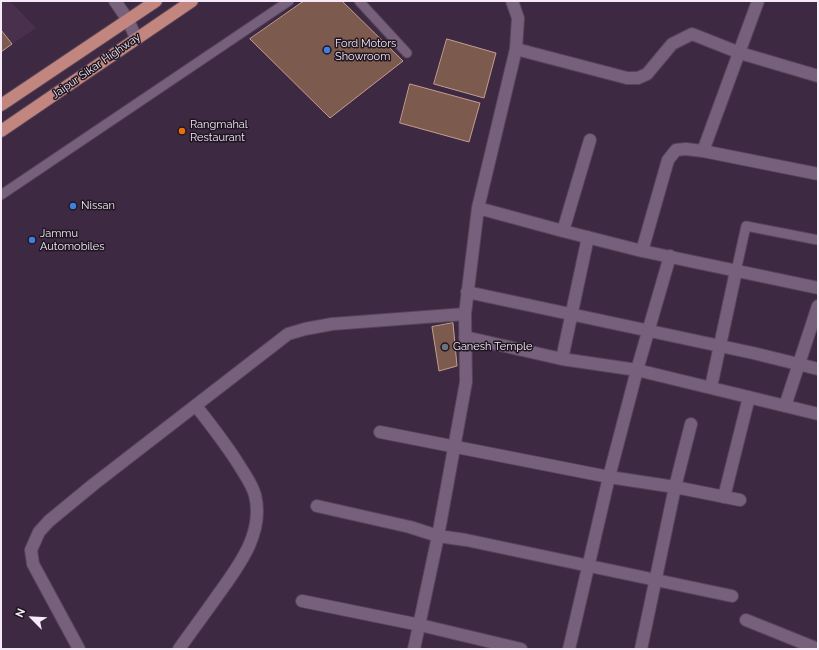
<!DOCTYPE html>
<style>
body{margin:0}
#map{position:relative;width:819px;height:650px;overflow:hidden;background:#3d2941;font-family:Raleway,sans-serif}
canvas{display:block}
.frame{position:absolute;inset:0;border:2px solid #f6eaf9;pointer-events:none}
.north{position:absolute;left:12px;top:598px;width:40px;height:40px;-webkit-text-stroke:3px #1f1621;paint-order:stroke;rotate:294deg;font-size:11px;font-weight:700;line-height:16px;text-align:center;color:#f6eaf9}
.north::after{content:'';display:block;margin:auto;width:14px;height:18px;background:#f6eaf9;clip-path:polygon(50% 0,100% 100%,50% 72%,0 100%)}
</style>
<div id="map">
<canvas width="819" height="650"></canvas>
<div class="frame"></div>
<div class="north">N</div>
</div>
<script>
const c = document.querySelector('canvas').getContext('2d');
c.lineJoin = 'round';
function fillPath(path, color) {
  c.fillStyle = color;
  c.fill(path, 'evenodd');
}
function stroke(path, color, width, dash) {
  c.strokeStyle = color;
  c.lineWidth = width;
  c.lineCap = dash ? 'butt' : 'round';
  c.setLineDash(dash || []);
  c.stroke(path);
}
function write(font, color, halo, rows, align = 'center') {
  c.font = font + ' Raleway,sans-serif';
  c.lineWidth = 3;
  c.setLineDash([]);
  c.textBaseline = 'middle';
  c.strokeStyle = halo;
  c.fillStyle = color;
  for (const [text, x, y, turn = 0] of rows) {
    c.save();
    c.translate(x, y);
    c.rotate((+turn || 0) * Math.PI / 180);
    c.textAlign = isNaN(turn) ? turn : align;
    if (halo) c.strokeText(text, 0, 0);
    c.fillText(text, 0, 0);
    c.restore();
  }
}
const built = new Path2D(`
 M1,1H12L11,2L36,28L12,44L1,30Z`);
const building = new Path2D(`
 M304,1H342L403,61L330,118L250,39Z
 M1,30L12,44L1,52Z
 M447,39L496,53L484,98L434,84Z
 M410,84L480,103L469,142L400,123Z
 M453,323L457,366L439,371L432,327Z`);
const lane = new Path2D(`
 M359,1L407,53
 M1,195L289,1
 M736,271L746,226L818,240`);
const street = new Path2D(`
 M115,1L128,20L136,38
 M516,49L627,78H638L647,74L672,44L692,34L740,53L818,76
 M703,151L758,1
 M478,208L563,231L642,251L818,288
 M563,231L590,140
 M642,251L668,160L676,150L686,149L703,151L818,174
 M467,292L753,353L818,369
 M465,337L562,359L637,370L818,414
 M562,359L588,237
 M711,387L736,271
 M785,406L818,306
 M380,432L609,477L675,487L740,500
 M724,497L749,397
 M317,506L410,527L438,536L466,540L732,596
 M302,601L420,625L521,649
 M746,620L818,649
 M79,649L33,564L31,550L39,532L49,521L94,484L288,334L305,329L332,324L465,314
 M179,649C191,632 203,616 215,599C236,569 265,535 255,495C252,484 245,475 239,465C226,444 211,425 196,406
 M414,649L438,536L466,382L465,314L478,208L516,49L518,18L512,1
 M569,649L609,477L637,370L670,256
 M641,649L675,487L691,424`);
const primary = new Path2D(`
 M1,105L156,1
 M1,131L192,1`);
const markers = [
 [327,50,4,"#3f7fe0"],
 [182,131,4,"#e8710a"],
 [73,206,4,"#3f7fe0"],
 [32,240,4,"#3f7fe0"],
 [445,347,4,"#6b7280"]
];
const poiNames = [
 ["Ford Motors",335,44],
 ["Showroom",335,57],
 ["Rangmahal",190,125],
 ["Restaurant",190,138],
 ["Nissan",81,206],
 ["Jammu",40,234],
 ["Automobiles",40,247],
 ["Ganesh Temple",453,347]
];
const streetNames = [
 ["Jaipur Sikar Highway",96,66,-35]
];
fillPath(built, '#49314e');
fillPath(building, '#7d5a4e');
stroke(building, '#c49e91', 1);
stroke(lane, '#564559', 11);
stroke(street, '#564559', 14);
stroke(primary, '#564559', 14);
stroke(lane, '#76607b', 9);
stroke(street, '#76607b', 12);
stroke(primary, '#c2867e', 12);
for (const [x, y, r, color] of markers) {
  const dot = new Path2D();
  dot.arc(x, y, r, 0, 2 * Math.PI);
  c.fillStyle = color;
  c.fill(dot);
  stroke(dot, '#1f1621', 1.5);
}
write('11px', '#f6eaf9', '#1f1621', poiNames, 'left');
write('11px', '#f6eaf9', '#1f1621', streetNames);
</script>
